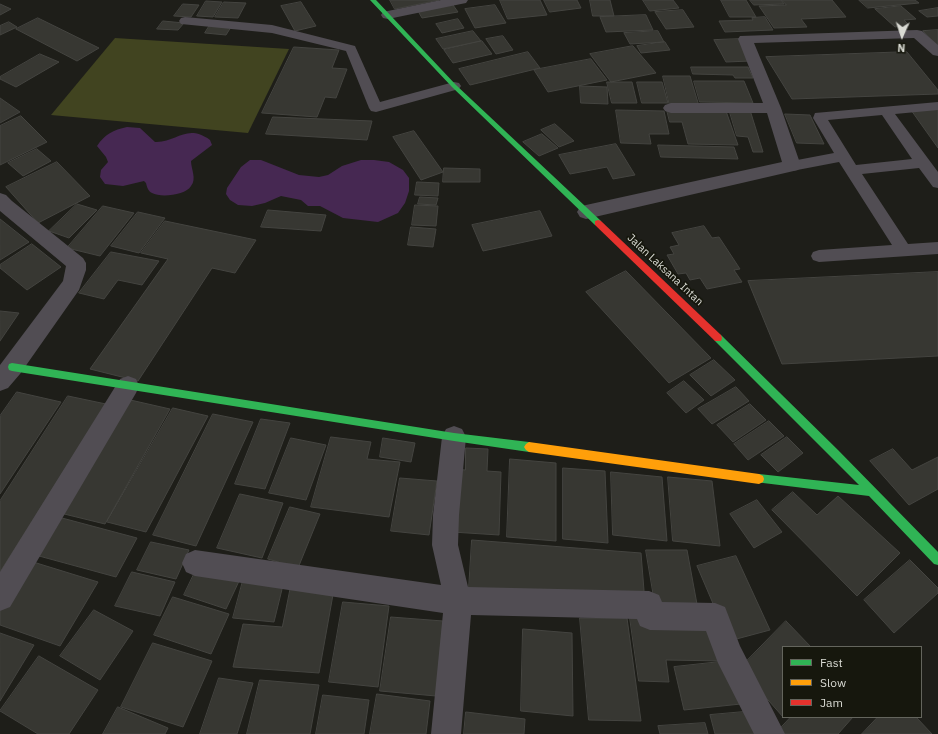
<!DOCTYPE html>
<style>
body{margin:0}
#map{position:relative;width:938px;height:734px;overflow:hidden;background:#1e1e19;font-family:"IBM Plex Sans",sans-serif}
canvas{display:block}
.legend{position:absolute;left:782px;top:646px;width:140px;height:72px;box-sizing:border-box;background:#16170d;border:1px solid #64655d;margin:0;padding:5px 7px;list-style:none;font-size:12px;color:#dadbd4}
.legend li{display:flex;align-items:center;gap:8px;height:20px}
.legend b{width:20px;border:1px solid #64655d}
.north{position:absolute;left:882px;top:16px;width:40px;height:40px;-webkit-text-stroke:3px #16170d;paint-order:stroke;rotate:183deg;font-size:11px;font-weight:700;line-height:16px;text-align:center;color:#dadbd4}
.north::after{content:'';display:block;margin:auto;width:14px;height:18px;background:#dadbd4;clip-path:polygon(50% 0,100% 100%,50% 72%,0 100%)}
</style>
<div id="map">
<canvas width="938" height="734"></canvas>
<ul class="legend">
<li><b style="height:5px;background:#30b455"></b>Fast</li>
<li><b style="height:5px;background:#ff9f0a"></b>Slow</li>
<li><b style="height:5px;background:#e5322d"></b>Jam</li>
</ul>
<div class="north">N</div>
</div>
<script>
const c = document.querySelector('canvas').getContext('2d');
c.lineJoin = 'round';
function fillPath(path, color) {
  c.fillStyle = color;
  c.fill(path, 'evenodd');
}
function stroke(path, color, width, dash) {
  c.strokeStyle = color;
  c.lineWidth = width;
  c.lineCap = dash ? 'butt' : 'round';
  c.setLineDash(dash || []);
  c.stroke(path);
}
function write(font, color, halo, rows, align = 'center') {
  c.font = font + ' "IBM Plex Sans",sans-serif';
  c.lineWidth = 3.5;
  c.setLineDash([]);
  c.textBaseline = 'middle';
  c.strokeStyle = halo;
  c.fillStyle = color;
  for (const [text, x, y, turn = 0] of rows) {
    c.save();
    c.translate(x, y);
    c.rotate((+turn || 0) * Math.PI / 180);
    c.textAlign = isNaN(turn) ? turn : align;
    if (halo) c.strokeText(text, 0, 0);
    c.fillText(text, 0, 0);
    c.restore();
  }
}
const green = new Path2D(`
 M115,38L289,49L248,133L51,115Z`);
const water = new Path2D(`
 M127,127L140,128L155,142C177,143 186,123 210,140L212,145L191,161C191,169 197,179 191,186C186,195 161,198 152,193C148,191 147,187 146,183L144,181L123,186L105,184L100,177L101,170L108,162L106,157L97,146C105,134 113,130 127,127Z
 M250,160H261L299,175L319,177L328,175L342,166L361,160H374L389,162L403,170L409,178V191L405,203L398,213L378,222L343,218L320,206H308L301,200L281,196L265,203L252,206L238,205L230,200L226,194L227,188L241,167Z`);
const building = new Path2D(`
 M390,0H439L395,9Z
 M500,0H540L547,15L508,19Z
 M544,0H577L581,8L550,12Z
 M590,0H610L614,16H593Z
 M643,0H673L679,8L650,11Z
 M721,0H746L756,17H730Z
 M750,0H781L784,4L754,5Z
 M782,0H832L846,17L801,19L807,27L774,28L759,6L786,5Z
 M859,0H915L919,3L868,8Z
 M206,1L222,2L213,17L197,16Z
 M224,2L246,3L238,18L215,17Z
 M301,2L316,26L295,31L281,6Z
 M0,4L11,9L0,15Z
 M183,4L199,5L191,17L174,16Z
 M453,5L458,12L422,18L418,11Z
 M495,5L506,23L475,28L465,9Z
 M901,6L916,19L904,20L909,25L895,27L875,9Z
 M938,8V16L927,17L919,11Z
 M683,10L694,27L666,29L655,12Z
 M646,15L653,30L606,32L600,17Z
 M765,17L773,30L725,32L719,21L753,20L752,18Z
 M38,18L99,48L77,61L16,29Z
 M458,19L464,28L442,33L436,24Z
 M163,21L184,23L178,30L157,29Z
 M9,22L17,27L0,35V26Z
 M210,25L231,27L226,35L205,33Z
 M938,30V47L923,31Z
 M473,31L481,41L443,49L436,39Z
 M658,31L664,42L630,44L624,33Z
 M503,36L513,50L496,54L486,39Z
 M740,39L751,61L726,62L714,40Z
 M482,41L492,54L453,63L444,50Z
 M665,42L670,50L641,53L637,46Z
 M633,46L656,73L611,82L590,54Z
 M294,47L339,50L332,68L347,69L336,98L325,97L317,117L262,113Z
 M528,52L540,68L470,85L459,69Z
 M907,52L938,90V94L792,99L766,57Z
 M40,54L59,62L16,87L0,79V77Z
 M591,59L607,80L548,92L534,70Z
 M691,67H748L753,78H735L733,75L693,74Z
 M663,76H690L699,106H670Z
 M694,81H744L753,103L700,102Z
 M607,82H632L637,103H612Z
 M637,82H662L668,103H642Z
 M580,86L607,87L608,104L581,103Z
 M0,98L20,112L0,123Z
 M729,109L750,110L763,152H753L748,137L737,136Z
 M938,109V148L911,110Z
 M616,110L664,111L669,134H649L651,144L621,143Z
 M667,110L726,111L738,145L688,144L682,122H670Z
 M785,114L810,115L824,144L797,143Z
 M21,116L47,142L0,165V126Z
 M273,117L372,121L367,140L266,134Z
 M555,124L574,141L559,147L541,130Z
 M414,131L443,172L421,180L393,137Z
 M542,134L558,148L539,156L523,142Z
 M616,144L635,175L613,179L607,167L570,174L559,155Z
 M658,145L734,147L738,159L661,157Z
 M37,149L51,161L23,176L8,163Z
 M57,162L90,196L38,223L6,187Z
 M444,168L480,169V182H443Z
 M417,182L439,183L438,196L415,195Z
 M420,197L438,198L436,205L418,204Z
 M77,204L97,210L69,238L49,231Z
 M415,205L438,206L436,226L412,225Z
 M103,206L134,213L100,256L67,248Z
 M268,210L326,215L321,231L261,227Z
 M540,211L552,236L483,251L472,225Z
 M138,212L165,218L139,253L111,246Z
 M0,219L29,242L0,260Z
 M165,221L256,240L235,273L212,268L138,381L90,369L168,259L141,253Z
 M704,226L712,238L719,237L740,269L734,270L742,282L707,289L700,278L690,280L686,273L678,274L667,255L674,254L670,247L679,245L672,233Z
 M411,227L436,229L433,247L408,245Z
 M32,244L61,267L27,290L0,268V265Z
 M111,252L159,261L142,285L118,280L104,299L79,293Z
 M626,271L711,358L669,383L586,292Z
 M938,272V356L782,364L748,281Z
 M0,311L19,313L0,341Z
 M714,360L735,380L711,396L690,375Z
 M684,381L704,400L686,413L667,393Z
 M736,387L749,401L712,424L698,409Z
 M17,392L61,402L0,494V416Z
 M68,396L106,404L0,572V501Z
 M126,399L170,409L105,524L56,512Z
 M750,404L766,420L733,442L717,425Z
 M173,408L208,416L146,532L107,522Z
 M213,414L253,422L196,546L153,535Z
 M261,419L290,423L265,489L235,484Z
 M769,421L784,436L748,460L734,444Z
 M331,437L371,442L367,459L400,462L389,517L311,507Z
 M787,437L803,453L778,472L761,455Z
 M291,438L326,445L306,500L269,493Z
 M383,438L415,443L411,462L380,457Z
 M466,448L488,449L487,471L501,472L499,535L452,532L457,469L465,470Z
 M893,449L912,470L938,457V489L909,505L870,461Z
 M510,459L556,463V541L507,537Z
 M563,468L605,471L608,543L563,539Z
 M611,472L662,477L667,541L613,535Z
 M668,477L712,481L720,546L673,541Z
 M400,478L437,481L429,535L391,531Z
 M793,492L817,515L838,496L900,553L857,596L772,510Z
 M240,494L283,503L262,558L217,548Z
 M757,500L782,532L754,548L730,514Z
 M290,507L320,514L298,568L268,559Z
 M62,518L137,538L116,577L39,556Z
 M472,540L641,553L645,603L469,589Z
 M151,542L189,550L176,579L137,570Z
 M646,550H687L699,615H657Z
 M736,556L770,630L729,641L697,566Z
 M910,560L938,588V593L894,633L864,600Z
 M30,561L98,582L60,646L0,625V606Z
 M198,566L240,579L226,609L184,595Z
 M132,572L175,582L160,616L115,606Z
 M244,577L284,581L274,622L233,618Z
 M291,586L334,589L319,673L233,667L243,624L282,627Z
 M173,597L229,614L211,654L154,635Z
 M343,602L389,606L378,687L329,682Z
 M94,610L133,631L100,680L60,656Z
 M391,617L443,621L436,696L380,691Z
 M580,618H627L641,721L589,720Z
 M630,618H714L723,661L666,660L669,682L639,681Z
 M786,621L811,647H783V717L740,668Z
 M523,629L572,633L573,716L521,711Z
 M0,633L34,645L0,701Z
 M153,643L212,661L183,727L121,707Z
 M39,656L98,690L69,734H38L0,711Z
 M729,661L741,704L684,710L674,667Z
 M219,678L253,683L237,734H200Z
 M260,680L319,685L310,734H247Z
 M377,694L430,701L426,734H370Z
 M323,695L369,700L364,734H316Z
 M118,707L168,728L165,734H103Z
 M755,711L762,734H715L710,715Z
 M466,712L525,719L524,734H464Z
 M791,717H853L838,734H779L777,732Z
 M878,717H916L932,734H862Z
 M705,723L708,734H660L658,726Z`);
const lane = new Path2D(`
 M185,17L272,25L355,46L380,102L454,82L459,83L461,86L459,89L376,112L371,111L369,108L346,51L272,33L181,24L179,21L181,18Z
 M938,102V110L895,114L938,172V188L933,187L919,168L862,174L908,244L938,242V254L819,262L813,260L811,256L813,252L819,250L892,245L839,162L792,171L787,170L785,166L787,162L792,161L834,153L813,118L815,113ZM882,115L912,159L856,165L828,120Z`);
const street = new Path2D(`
 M441,0H468L466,3L461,4L388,19L383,18L381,15L383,12Z
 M917,30L922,31L938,45V56L933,55L914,38L754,43L781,108L801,166L798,170L586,219L580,217L577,212L580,207L586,205L782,162L767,113H671L665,111L663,108L665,105L671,103H763L738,39L740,36Z
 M0,193L6,195L12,201L83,258L86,263V270L79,290L20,374L8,388L0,391V365L63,281L66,266L0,211Z
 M128,376L136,379L139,386L136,393L10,607L0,611V572L120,379Z
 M454,426L462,429L466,437L459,515L458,545L468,587L649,591L659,595L662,602L715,603L725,607L740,646L785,734H754L718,663L706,631L650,630L640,626L637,619L471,615L461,734H431L443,613L195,576L186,572L182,563L186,554L195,550L441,585L432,545L433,515L442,437L446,429Z`);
const fast = new Path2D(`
 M370,0H376L456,85L601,221V225H595L452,87Z
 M718,334L721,335L838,450L938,552V565L934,564L869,496L755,482L754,479L755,476L759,474L859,485L715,341L714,338L715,335Z
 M12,363L454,433L529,442L532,444L534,447L532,450L529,452L454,441L12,371L9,370L8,367L9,364Z`);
const slow = new Path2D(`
 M529,442L759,474L763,476L764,479L763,482L759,484L529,452L526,450L524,447L526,444Z`);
const jam = new Path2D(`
 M598,220L601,221L721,335L722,338L721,341H715L595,225V221Z`);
const streetNames = [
 ["Jalan Laksana Intan",665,270,43]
];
fillPath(green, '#414420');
fillPath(water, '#462852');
fillPath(building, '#373732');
stroke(building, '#444440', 1);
fillPath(lane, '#514d53');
fillPath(street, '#514d53');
fillPath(fast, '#30b455');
fillPath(slow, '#ff9f0a');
fillPath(jam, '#e5322d');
write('11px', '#dadbd4', '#16170d', streetNames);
</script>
